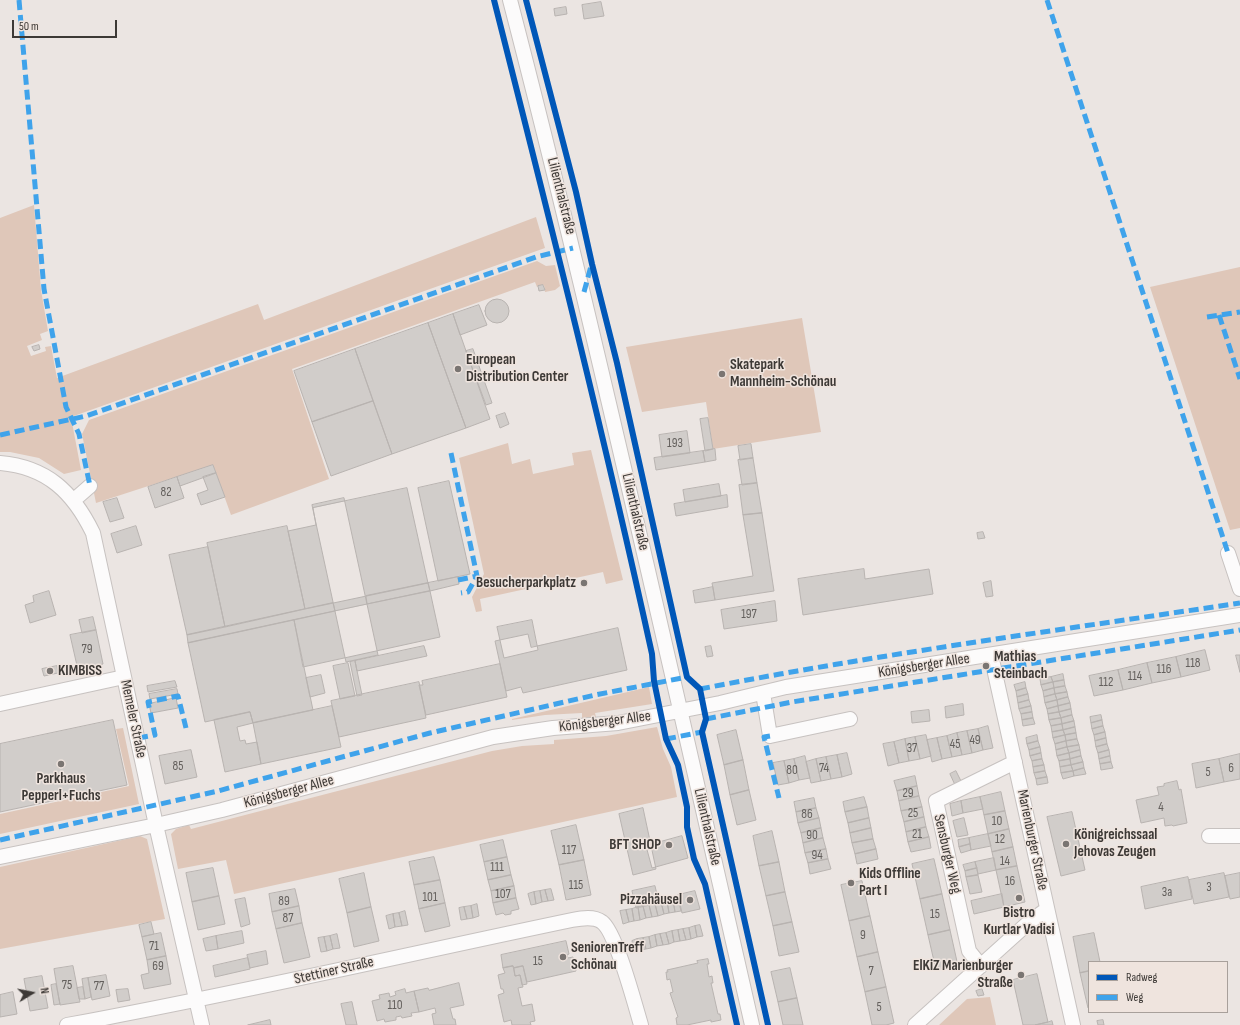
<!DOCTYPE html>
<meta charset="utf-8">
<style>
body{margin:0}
#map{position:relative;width:1240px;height:1025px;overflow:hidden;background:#ebe5e2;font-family:"Sofia Sans Condensed",sans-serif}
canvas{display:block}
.legend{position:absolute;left:1088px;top:961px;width:140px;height:52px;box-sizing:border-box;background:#efe4de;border:1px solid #a8a09b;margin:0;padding:5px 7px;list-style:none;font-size:12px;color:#3d3936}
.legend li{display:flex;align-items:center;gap:8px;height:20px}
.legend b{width:20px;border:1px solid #a8a09b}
.north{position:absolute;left:12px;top:973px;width:40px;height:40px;-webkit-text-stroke:3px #efe4de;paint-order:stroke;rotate:80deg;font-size:11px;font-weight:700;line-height:16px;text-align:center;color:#3d3936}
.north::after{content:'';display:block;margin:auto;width:14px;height:18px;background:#3d3936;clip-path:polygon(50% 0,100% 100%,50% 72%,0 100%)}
.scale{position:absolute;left:12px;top:20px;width:105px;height:18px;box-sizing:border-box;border:2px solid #3d3936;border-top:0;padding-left:5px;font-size:12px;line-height:14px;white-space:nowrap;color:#3d3936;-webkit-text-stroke:3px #efe4de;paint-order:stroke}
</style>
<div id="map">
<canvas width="1240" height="1025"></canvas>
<ul class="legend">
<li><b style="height:5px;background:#0057b8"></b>Radweg</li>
<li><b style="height:5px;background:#3fa3eb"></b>Weg</li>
</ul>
<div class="north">N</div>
<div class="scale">50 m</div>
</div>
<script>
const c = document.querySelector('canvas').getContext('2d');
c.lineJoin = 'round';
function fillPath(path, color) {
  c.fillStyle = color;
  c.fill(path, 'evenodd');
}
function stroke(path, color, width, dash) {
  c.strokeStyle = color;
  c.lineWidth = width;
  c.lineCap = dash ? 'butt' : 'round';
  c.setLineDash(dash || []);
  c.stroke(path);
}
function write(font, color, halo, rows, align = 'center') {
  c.font = font + ' "Sofia Sans Condensed",sans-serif';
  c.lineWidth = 3;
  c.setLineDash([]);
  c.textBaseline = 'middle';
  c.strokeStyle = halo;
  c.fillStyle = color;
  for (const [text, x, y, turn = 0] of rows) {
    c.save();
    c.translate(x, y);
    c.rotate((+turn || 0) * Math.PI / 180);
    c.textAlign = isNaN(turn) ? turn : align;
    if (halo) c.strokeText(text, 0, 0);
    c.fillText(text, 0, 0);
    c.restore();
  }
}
const green = new Path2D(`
 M34,205L41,290L48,331L40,334L42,340L27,346L31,356L46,351L45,347L51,346L57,378L258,304L264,320L536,217L545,248L71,417L81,470L64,474L39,458L10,452H0V218Z
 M537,261L546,266L555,265L560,286L555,290L545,292L544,285L537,287L535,282L292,369L329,479L231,515L213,465L96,503L82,434L89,420Z
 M1240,267V528L1230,530L1150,287Z
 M802,318L821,432L713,449L706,402L642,412L626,347Z
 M508,443L512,464L530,459L533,474L574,465L572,453L591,450L623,580L606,584L603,572L480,599L482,611L476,612L472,597L484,574L459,458Z
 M649,687L652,704L595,713L596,717L582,718V713L545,715L512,720V719Z
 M657,727L663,749L671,767L677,797L234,894L226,860L178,869L171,834L176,829L189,825L191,829L492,751L522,746L554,744V740L606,736Z
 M123,728L139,804L0,834V814L129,786L116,729Z
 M140,836L147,839L165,919L0,949V867Z
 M990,997L996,1025H939L967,999Z`);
const building = new Path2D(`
 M601,2L604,16L584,19L582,5Z
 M566,7L567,14L555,16L554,9Z
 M543,285L545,290L539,291L538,286Z
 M485 311a12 12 0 1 1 24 0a12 12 0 1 1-24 0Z
 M479,305L487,325L460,335L453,314Z
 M453,314L490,419L466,428L428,323Z
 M428,323L466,428L392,454L355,349Z
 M39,345L40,349L34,351L32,347Z
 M355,349L373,401L312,422L294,371Z
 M473,349L492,403L486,405L466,351Z
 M373,401L392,454L331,476L312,422Z
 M505,413L509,424L500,428L496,416Z
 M708,418L713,449L705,451L700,419Z
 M687,431L690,453L662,457L659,435Z
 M751,444L753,458L740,460L738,446Z
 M715,449L716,460L705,462L703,451Z
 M703,451L705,462L656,470L654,458Z
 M753,458L757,483L742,485L738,460Z
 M213,465L216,473L180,486L177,477Z
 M216,473L225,497L201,505L197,494L208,490L203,477Z
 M177,477L184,498L155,508L148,487Z
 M449,481L470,574L438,581L418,488Z
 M757,483L762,513L743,515L739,485Z
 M719,484L721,496L685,502L683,490Z
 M407,488L428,583L305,609L288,531L316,525L313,508Z
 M727,495L728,507L676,516L674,504Z
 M117,498L124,518L110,522L103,502Z
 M344,498L378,655L346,662L312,505Z
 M762,513L774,591L715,600L712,583L753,576L743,515Z
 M136,526L142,545L117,553L111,534Z
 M287,526L305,609L225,627L207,543Z
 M983,532L985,538L978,539L977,533Z
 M208,547L225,627L187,635L169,555Z
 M864,569L865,579L929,569L933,594L803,615L798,579Z
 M458,577L459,584L430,591L428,583Z
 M991,581L993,596L986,597L983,583Z
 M428,583L430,591L367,604L366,596Z
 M713,587L715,600L695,603L693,591Z
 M49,591L56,615L30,623L25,605L34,602L33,596Z
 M430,591L440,637L303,667L294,620Z
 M775,601L777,621L724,629L721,610Z
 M333,603L335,611L188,643L187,635Z
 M93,617L96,630L82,633L79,620Z
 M294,620L313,710L253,723L250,712L205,722L188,643Z
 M532,620L538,650L504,658L497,627Z
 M618,628L627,670L523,693L521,687L506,691L495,641L528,634L531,647Z
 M96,630L103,664L78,670L70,635Z
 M424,646L427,656L357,671L355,661Z
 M711,646L713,656L707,657L705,647Z
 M1205,650L1210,670L1181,677L1176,657Z
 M1236,655H1240V672Z
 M1176,657L1181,677L1152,683L1147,663Z
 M355,661L362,695L357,696L350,662Z
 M348,663L355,696L340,699L333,666Z
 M1147,663L1152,683L1123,690L1118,670Z
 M500,664L507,697L426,715L419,685H423L422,681Z
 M57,666L58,673L44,676L42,669Z
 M1118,670L1123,690L1094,696L1089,676Z
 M1063,674L1064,680L1053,682L1051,677Z
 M321,675L325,693L310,697L306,678Z
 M1051,677L1053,682L1041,685L1040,679Z
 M1064,680L1065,686L1054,688L1053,682Z
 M175,681L177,687L148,692L147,686Z
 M419,682L426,718L339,737L331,701Z
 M1025,682L1026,688L1016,691L1014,685Z
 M1053,682L1054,688L1043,691L1041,685Z
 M1065,686L1067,692L1055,694L1054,688Z
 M1026,688L1028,694L1017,697L1016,691Z
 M1054,688L1055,694L1044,697L1043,691Z
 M177,689L178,694L150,699L149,694Z
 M1067,692L1068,697L1057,700L1055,694Z
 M1028,694L1029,700L1018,703L1017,697Z
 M1055,694L1057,700L1045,703L1044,697Z
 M1068,697L1070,703L1058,706L1057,700Z
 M176,698L178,708L151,713L149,704Z
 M1029,700L1031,706L1019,709L1018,703Z
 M1057,700L1058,706L1047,709L1045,703Z
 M1070,703L1071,709L1059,712L1058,706Z
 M963,704L964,715L946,718L945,707Z
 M332,706L341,747L261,764L253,723Z
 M1031,706L1032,712L1021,714L1019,709Z
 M1058,706L1059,712L1048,714L1047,709Z
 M1071,709L1072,715L1061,718L1059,712Z
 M929,710L930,721L912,723L911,712Z
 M250,712L253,723L237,727L240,741L245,740L246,744L257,742L261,764L225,772L214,720Z
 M1032,712L1033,718L1022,720L1021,714Z
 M1059,712L1061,718L1049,720L1048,714Z
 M1072,715L1074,721L1062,724L1061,718Z
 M1101,715L1102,720L1091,723L1090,717Z
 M1033,718L1035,724L1023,726L1022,720Z
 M1061,718L1062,724L1051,726L1049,720Z
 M113,720L127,785L0,812V744Z
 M1102,720L1103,726L1092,729L1091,723Z
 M1074,721L1075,727L1063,730L1062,724Z
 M1062,724L1063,730L1052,732L1051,726Z
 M988,726L993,748L983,750L978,729Z
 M1103,726L1105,732L1094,735L1092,729Z
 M1075,727L1076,733L1065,735L1063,730Z
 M978,729L983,750L972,753L967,731Z
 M736,730L743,760L724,765L717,735Z
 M1063,730L1065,735L1053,738L1052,732Z
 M967,731L972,753L962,755L957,733Z
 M1105,732L1106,738L1095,741L1094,735Z
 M957,733L962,755L952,757L947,736Z
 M1076,733L1077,739L1066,741L1065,735Z
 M926,735L931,756L920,759L915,737Z
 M1037,735L1038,741L1027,744L1026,738Z
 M1065,735L1066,741L1055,744L1053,738Z
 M947,736L952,757L942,759L937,738Z
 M915,737L920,759L909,761L905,739Z
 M937,738L942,759L932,762L927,740Z
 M1106,738L1107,744L1096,747L1095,741Z
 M905,739L909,761L899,763L894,742Z
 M1077,739L1079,745L1067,747L1066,741Z
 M1038,741L1040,747L1029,750L1027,744Z
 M1066,741L1067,747L1056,750L1055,744Z
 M894,742L899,763L888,766L883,744Z
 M1107,744L1109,750L1098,753L1096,747Z
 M1079,745L1080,750L1069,753L1067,747Z
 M1040,747L1041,753L1030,756L1029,750Z
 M1067,747L1069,753L1057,756L1056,750Z
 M191,750L197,777L165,784L159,756Z
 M1080,750L1081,756L1070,759L1069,753Z
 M1109,750L1110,756L1099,759L1098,753Z
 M847,753L852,774L842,777L837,755Z
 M1041,753L1042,759L1032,761L1030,756Z
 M1069,753L1070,759L1059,761L1057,756Z
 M1240,754V779L1224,782L1219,759Z
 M837,755L842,777L831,779L826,757Z
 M805,756L810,778L799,780L794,759Z
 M1081,756L1083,762L1071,765L1070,759Z
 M1110,756L1111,762L1100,764L1099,759Z
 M826,757L831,779L821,781L816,759Z
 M794,759L799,780L789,783L784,761Z
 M816,759L821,781L811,783L806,762Z
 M1042,759L1044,765L1033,767L1032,761Z
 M1070,759L1071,765L1060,767L1059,761Z
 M1219,759L1224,782L1196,788L1192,764Z
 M743,760L749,790L730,795L724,765Z
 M784,761L789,783L778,785L773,763Z
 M1083,762L1084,768L1073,771L1071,765Z
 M1111,762L1113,768L1101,770L1100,764Z
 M1044,765L1045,771L1034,773L1033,767Z
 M1071,765L1073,771L1061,773L1060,767Z
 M1084,768L1086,774L1074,776L1073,771Z
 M956,771L961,781L955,785L950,774Z
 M1045,771L1047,777L1036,779L1034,773Z
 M1073,771L1074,776L1063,779L1061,773Z
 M915,776L917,786L897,791L894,781Z
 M1047,777L1048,783L1037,785L1036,779Z
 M1177,781L1179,790L1181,789L1187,823L1173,826L1172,825L1165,826L1164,818L1141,823L1136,800L1159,795L1157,787L1164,786V784Z
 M917,786L919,796L899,801L897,791Z
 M749,790L756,820L737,825L730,795Z
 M1001,792L1005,811L984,815L980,797Z
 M919,796L922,807L901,811L899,801Z
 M864,797L867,807L845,812L843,802Z
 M980,797L983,809L963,813L961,801Z
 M814,798L816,808L796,812L794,802Z
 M961,801L963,813L952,816L950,804Z
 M867,807L869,818L848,823L845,812Z
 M922,807L924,817L904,822L901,811Z
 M643,808L656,869L633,875L619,814Z
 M816,808L819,818L798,823L796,812Z
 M1005,811L1009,829L988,834L984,815Z
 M1072,812L1085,870L1061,876L1047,817Z
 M924,817L926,827L906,832L904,822Z
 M819,818L821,828L801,833L798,823Z
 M869,818L871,828L850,833L848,823Z
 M964,818L968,835L957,837L953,821Z
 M576,825L584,860L559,865L551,831Z
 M926,827L929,837L908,842L906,832Z
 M821,828L823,838L803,843L801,833Z
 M871,828L873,839L852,843L850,833Z
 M1009,829L1013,847L992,852L988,834Z
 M772,831L779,862L759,866L753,836Z
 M988,834L991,846L971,850L969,838Z
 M682,836L688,858L652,868L646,846Z
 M929,837L931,848L911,852L908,842Z
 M823,838L826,849L805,853L803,843Z
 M969,838L970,844L959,847L958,840Z
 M873,839L876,849L855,854L852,843Z
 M503,840L507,857L484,862L480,845Z
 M970,844L971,850L961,853L959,847Z
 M1013,847L1017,866L996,870L992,852Z
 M826,849L828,859L808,863L805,853Z
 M876,849L878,859L857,864L855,854Z
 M434,857L440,880L414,885L409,862Z
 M507,857L511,875L488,880L484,862Z
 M994,858L996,870L978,874L975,862Z
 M828,859L831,869L810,874L808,863Z
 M934,859L942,894L920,899L912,864Z
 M584,860L591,895L566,900L559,865Z
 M779,862L785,892L766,896L759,866Z
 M975,862L977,868L965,871L963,865Z
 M1017,866L1025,902L1004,907L996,870Z
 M213,868L219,896L192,902L186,873Z
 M977,868L978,875L966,877L965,871Z
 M364,873L371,907L347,913L339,879Z
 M1224,873L1229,897L1194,904L1189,880Z
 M1240,873V897L1230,899L1225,876Z
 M511,875L514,886L491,891L488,880Z
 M978,875L982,892L970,894L966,877Z
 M1188,877L1192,899L1145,909L1141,887Z
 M440,880L445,903L419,909L414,885Z
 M862,881L870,916L849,921L841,885Z
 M514,886L516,898L493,903L491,891Z
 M655,886L659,903L636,908L632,891Z
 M295,889L299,906L272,912L269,894Z
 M551,889L554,900L548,901L545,890Z
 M545,890L548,901L542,902L540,891Z
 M540,891L542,902L536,904L534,892Z
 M695,891L700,909L682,913L678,895Z
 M534,892L536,904L531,905L528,894Z
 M785,892L792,922L773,926L766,896Z
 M942,894L950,930L928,935L920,899Z
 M1002,894L1004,907L974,914L971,901Z
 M219,896L225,924L198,930L192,902Z
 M245,898L250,924L241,927L235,900Z
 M516,898L519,909L511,911V914L505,915L503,913L496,915L493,903Z
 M678,898L681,911L675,912L673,900Z
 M673,900L675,912L669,913L667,901Z
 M667,901L669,913L664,914L661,902Z
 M661,902L664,914L658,916L655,904Z
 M445,903L450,926L425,932L419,909Z
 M477,904L479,916L473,918L471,906Z
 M655,904L658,916L652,917L649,905Z
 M649,905L652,917L646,918L643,906Z
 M299,906L302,923L276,929L272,912Z
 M471,906L473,918L467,919L464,907Z
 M643,906L646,918L640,920L638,907Z
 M371,907L379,941L354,947L347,913Z
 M464,907L467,919L461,920L459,908Z
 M638,907L640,920L634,921L632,909Z
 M632,909L634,921L629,922L626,910Z
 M626,910L629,922L623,924L620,911Z
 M405,911L408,925L402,926L399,913Z
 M399,913L402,926L395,927L393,914Z
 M393,914L395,927L389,929L386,916Z
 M870,916L878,952L857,957L849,921Z
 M151,922L154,934L142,937L139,925Z
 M792,922L799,952L779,956L773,926Z
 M302,923L310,957L284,963L276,929Z
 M700,925L703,936L697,937L695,926Z
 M695,926L697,937L691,939L689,928Z
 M689,928L691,939L686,940L683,929Z
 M683,929L686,940L680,941L678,930Z
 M678,930L680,941L674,942L672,931Z
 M950,930L958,966L936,970L928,935Z
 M242,931L244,943L218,949L216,936Z
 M672,931L674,942L669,944L666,933Z
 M161,933L166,956L147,960L142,937Z
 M666,933L669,944L663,945L660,934Z
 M1094,933L1100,962H1089V971L1080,973L1073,937Z
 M337,934L340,948L333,949L330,936Z
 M660,934L663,945L657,946L655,935Z
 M655,935L657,946L651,948L649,937Z
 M216,936L218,949L206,951L203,939Z
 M330,936L333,949L327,951L324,937Z
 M324,937L327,951L321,952L318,938Z
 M649,937L651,948L646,949L643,938Z
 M643,938L646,949L640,950L637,939Z
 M637,939L640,950L634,952L632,941Z
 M566,941L569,954L567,955L568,958L573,957L576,971L527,982L523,966L514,968L513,966L503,968L501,955Z
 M266,951L268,964L250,968L247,955Z
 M878,952L886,987L865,992L857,957Z
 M166,956L171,984L144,989L141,975L149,973L147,960Z
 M248,958L250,969L215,977L213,966Z
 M708,959L709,964H707L709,977L712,976L713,983H711L718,1014H720L721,1020L711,1022V1020L687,1025H677L676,1018L678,1017L670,993L673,992L670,979L667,980L666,972H668L667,970L698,963L697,961Z
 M73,966L80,1002L60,1005L54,969Z
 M513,966L515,976L520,975L523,987L518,988L522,1006L532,1004L535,1021L530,1022L531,1025H512L511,1020L504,1022L498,995L504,993L503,989H501L498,975L505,973L503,968Z
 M523,966L527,984L522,985L520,975L515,976L514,968Z
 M790,968L797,998L778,1002L771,972Z
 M1089,971V1008H1088L1080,973Z
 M1037,974L1048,1022L1035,1025H1023L1013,980Z
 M106,975L110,996L92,1000L88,978Z
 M42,976L48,1008L30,1011L24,979Z
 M88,978L91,997L85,999L82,979Z
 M459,983L464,1005L450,1008L453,1019H455L456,1025H434L432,1014L436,1013L435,1008L419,1012L414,991L428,988L429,990Z
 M56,984L60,1004L54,1005L51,985Z
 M83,987L85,999H79L77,988Z
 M886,987L894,1023L886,1025H872L865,992Z
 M128,989L130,1000L118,1002L116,990Z
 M405,989L406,993L414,991L419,1012L411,1013L412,1016L402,1018L401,1016L396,1017V1020L385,1022L384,1019L377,1021L372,1001L380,999L379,995L389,993L390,997L396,995L395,992Z
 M982,989L984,995L978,996L976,991Z
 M13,992L17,1014L0,1017V995Z
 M797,998L803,1025H783L778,1002Z
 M352,1002L357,1025H346L341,1004Z
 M270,1020L271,1025H248Z
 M1103,1020L1104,1025H1098L1097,1021Z
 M1052,1021L1053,1025H1035L1048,1022Z`);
const minor = new Path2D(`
 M510,0C559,188 603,377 647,566C682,719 718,872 752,1025
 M0,463C47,467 73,492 93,533L156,825L202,1025
 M74,500L90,486
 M1228,553L1240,589
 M991,655L1073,1025
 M763,693L770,736L850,719
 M0,704L124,677
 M1209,836H1240
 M0,857L156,825L222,810L493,737L553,728L618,723L720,703L786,687L1240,615
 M981,966L969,951L936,801L1015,762
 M67,1025C237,994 404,955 572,920C582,918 594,916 602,922C616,932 635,1005 641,1025
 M915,1025L1027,924L1047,909`);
const quiet = new Path2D(`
 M19,0L44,289L66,407L79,434L90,486
 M1047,0L1228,553
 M584,292L591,266
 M1219,315L1240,379
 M1207,317L1240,312
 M0,435L86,416L536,257L573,248
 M451,453L477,576L468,592L461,593
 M458,580L477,576
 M700,689C879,654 1060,630 1240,603
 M706,719L792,702L1240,630
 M770,736L764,737L779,798
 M138,738L155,735L148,702L178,696L186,728
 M666,739L702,732
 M0,840L218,791L430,733L595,695L687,677`);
const cycleway = new Path2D(`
 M494,0C549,217 604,435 652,654L654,681L666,739L678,765L687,807V827L694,859L705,884L737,1025
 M526,0L576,192L592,264L617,363L687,677L700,689L706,719L702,732L768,1025`);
const markers = [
 [458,369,4,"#7a7572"],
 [722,374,4,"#7a7572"],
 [584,583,4,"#7a7572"],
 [986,666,4,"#7a7572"],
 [50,671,4,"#7a7572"],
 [61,764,4,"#7a7572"],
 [1066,844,4,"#7a7572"],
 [669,845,4,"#7a7572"],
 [851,883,4,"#7a7572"],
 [1019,898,4,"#7a7572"],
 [690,900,4,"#7a7572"],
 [563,957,4,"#7a7572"],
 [1021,975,4,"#7a7572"]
];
const numberNames = [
 ["193",675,444],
 ["82",166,493],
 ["197",749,615],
 ["79",87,650],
 ["118",1193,664],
 ["116",1164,670],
 ["114",1135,677],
 ["112",1106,683],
 ["49",975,741],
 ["45",955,745],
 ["37",912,749],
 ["85",178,767],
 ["74",824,769],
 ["6",1231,769],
 ["80",792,771],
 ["5",1208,773],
 ["29",908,794],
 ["4",1161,808],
 ["25",913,814],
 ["86",807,815],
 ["10",997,822],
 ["21",917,835],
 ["90",812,836],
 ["12",1000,840],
 ["117",569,851],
 ["94",817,856],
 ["14",1005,862],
 ["111",497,868],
 ["16",1010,882],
 ["115",576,886],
 ["3",1209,888],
 ["3a",1167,893],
 ["107",503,895],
 ["101",430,898],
 ["89",284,902],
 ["15",935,915],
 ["87",288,919],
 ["9",863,936],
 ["71",154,947],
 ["15",538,962],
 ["69",158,967],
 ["7",871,972],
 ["75",67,986],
 ["77",99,987],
 ["110",395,1006],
 ["5",879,1008]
];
const streetNames = [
 ["Lilienthalstraße",561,196,76],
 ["Lilienthalstraße",635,512,77],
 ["Königsberger Allee",924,666,-9],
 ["Memeler Straße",133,719,78],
 ["Königsberger Allee",605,722,-7],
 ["Königsberger Allee",289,792,-15],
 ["Lilienthalstraße",707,827,77],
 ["Marienburger Straße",1032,840,78],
 ["Sensburger Weg",947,854,77],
 ["Stettiner Straße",334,971,-13]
];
const poiNames = [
 ["European",466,360],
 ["Distribution Center",466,377],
 ["Skatepark",730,365],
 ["Mannheim-Schönau",730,382],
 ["Besucherparkplatz",576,583,"right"],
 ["Mathias",994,657],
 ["Steinbach",994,674],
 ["KIMBISS",58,671],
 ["Parkhaus",61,779,"center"],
 ["Pepperl+Fuchs",61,796,"center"],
 ["Königreichssaal",1074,835],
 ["Jehovas Zeugen",1074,852],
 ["BFT SHOP",661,845,"right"],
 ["Kids Offline",859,874],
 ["Part I",859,891],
 ["Pizzahäusel",682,900,"right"],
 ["Bistro",1019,913,"center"],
 ["Kurtlar Vadisi",1019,930,"center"],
 ["SeniorenTreff",571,948],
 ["Schönau",571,965],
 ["ElKiZ Marienburger",1013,966,"right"],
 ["Straße",1013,983,"right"]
];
fillPath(green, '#dfc7b9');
fillPath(building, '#d1cdca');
stroke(building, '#b8b3b0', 1);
stroke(minor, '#c7c2c0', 16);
stroke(minor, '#fcfbfb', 14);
stroke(quiet, '#3fa3eb', 5, [10, 5]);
stroke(cycleway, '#0057b8', 6);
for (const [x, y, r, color] of markers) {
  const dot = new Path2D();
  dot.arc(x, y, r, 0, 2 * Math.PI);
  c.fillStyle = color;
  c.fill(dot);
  stroke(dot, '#efe4de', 1.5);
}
write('13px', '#64605d', null, numberNames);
write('15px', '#3d3936', '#efe4de', streetNames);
write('bold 15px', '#3d3936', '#efe4de', poiNames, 'left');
</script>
